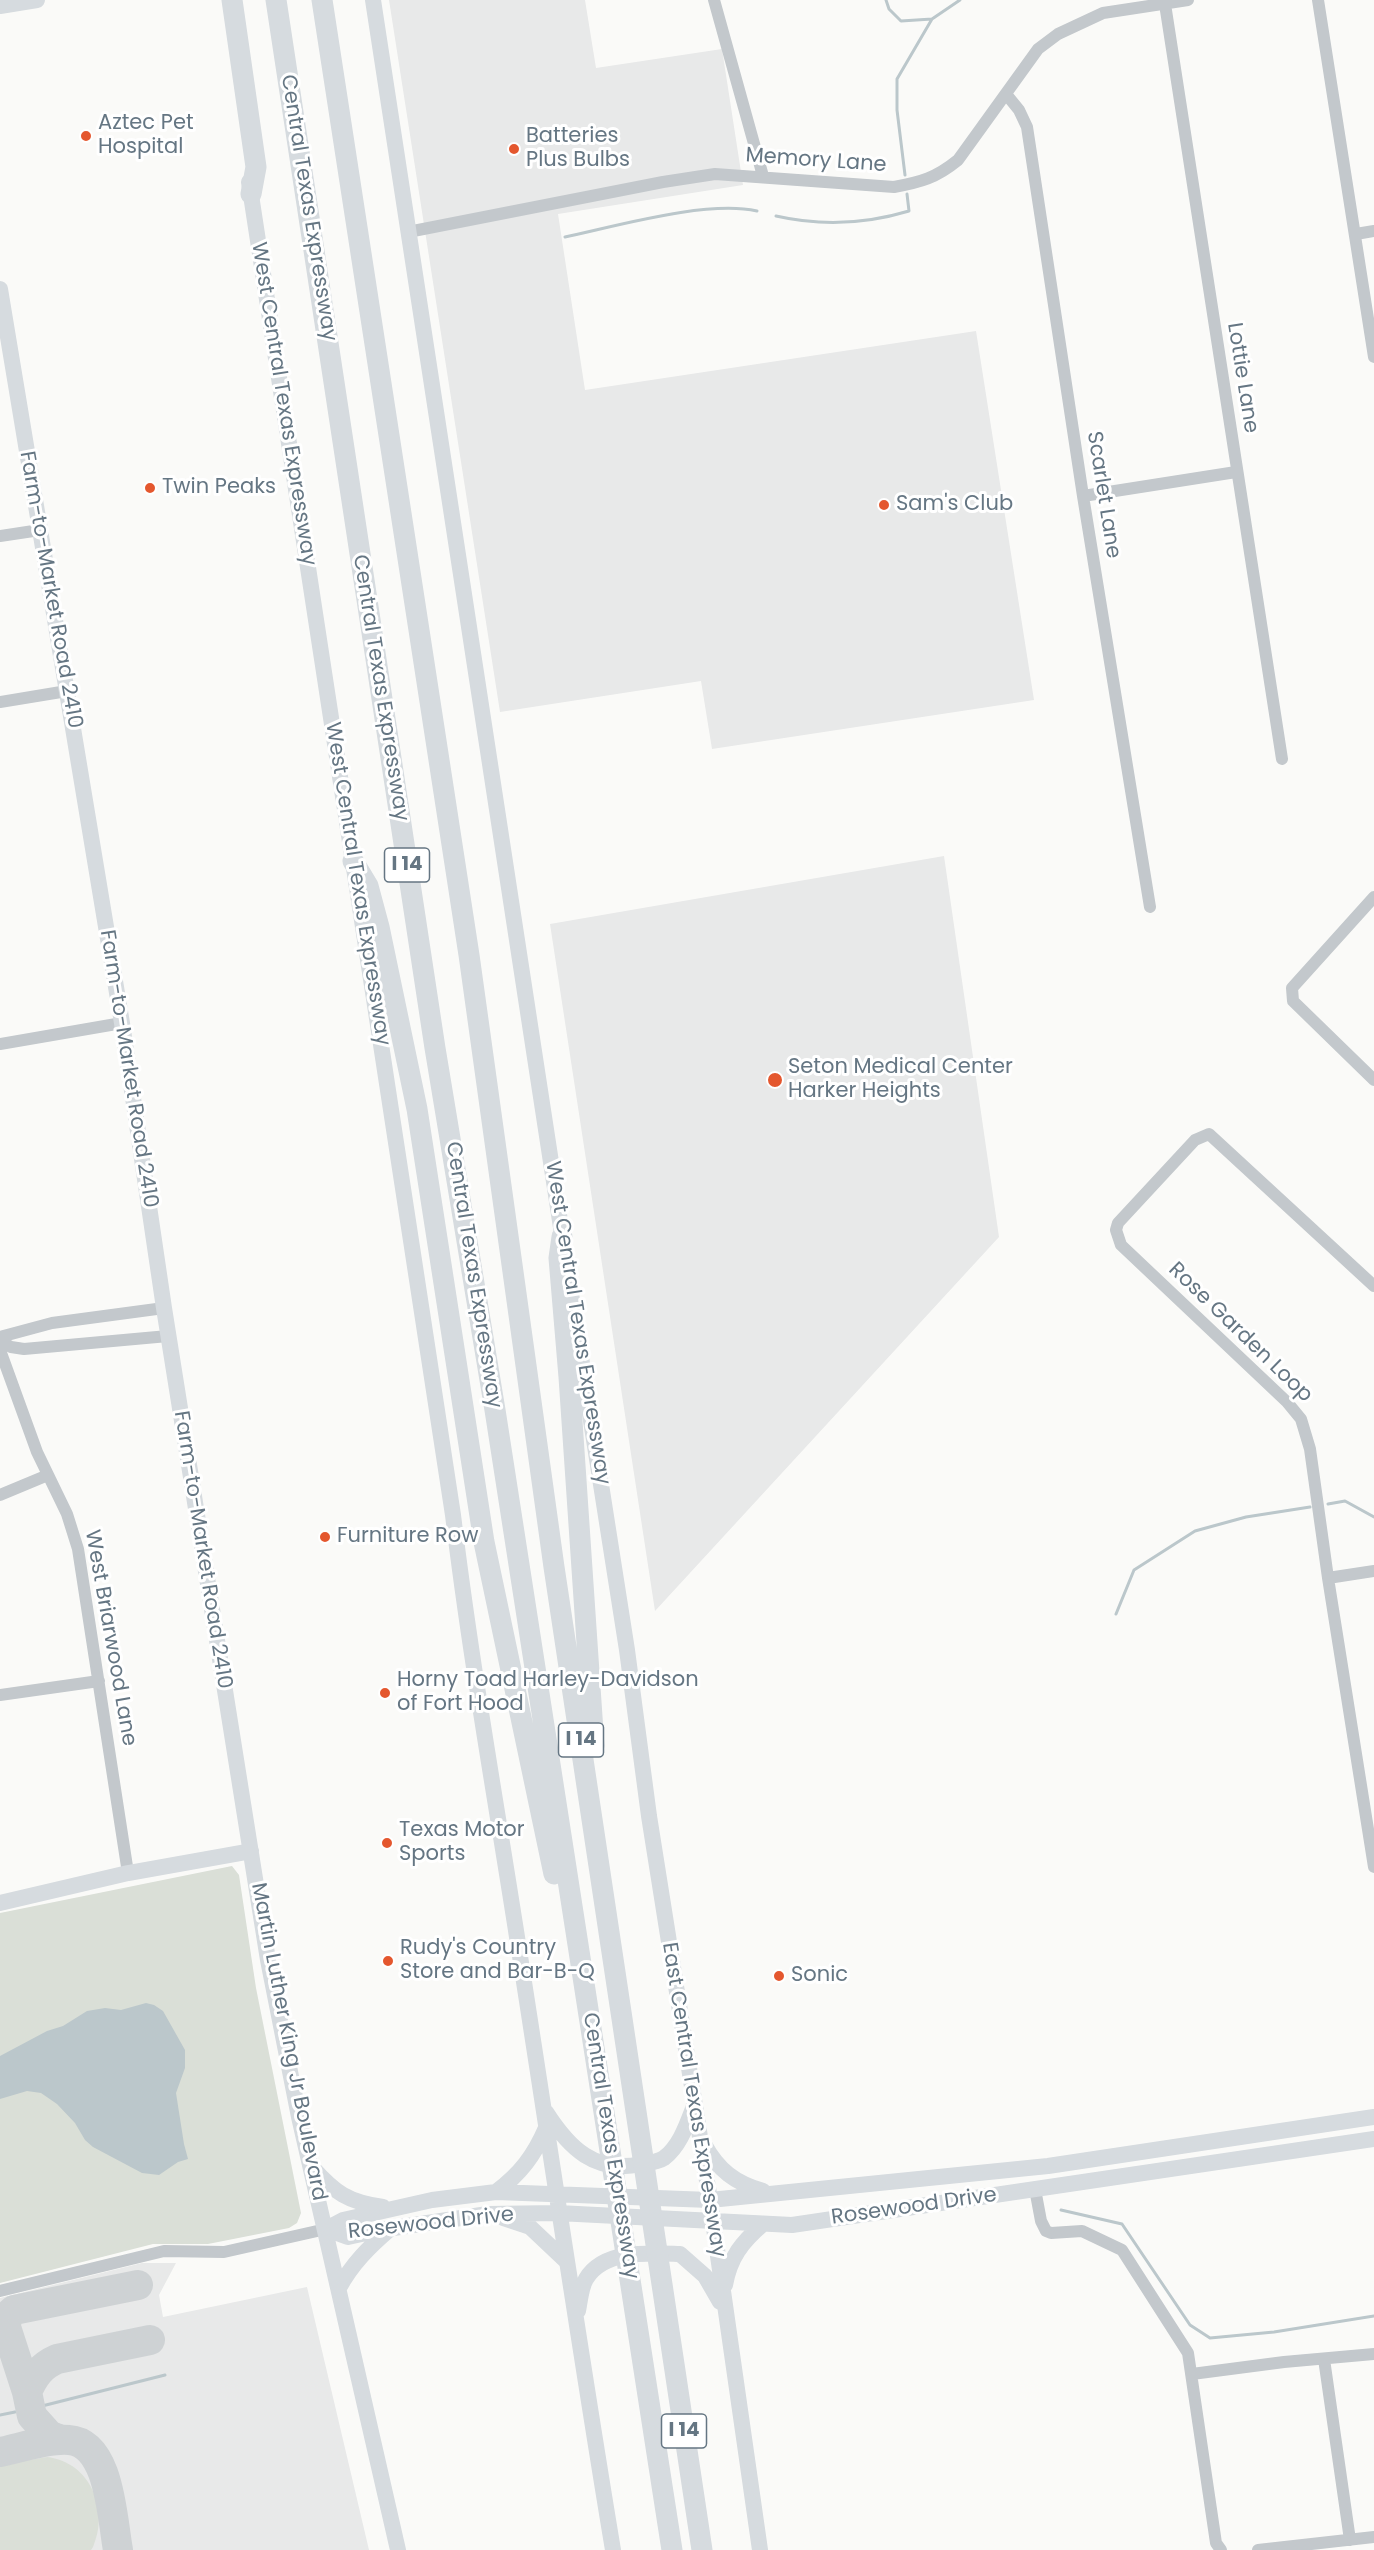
<!DOCTYPE html>
<style>
body{margin:0}
canvas{display:block;background:#fafaf8}
</style>
<canvas width="1374" height="2550"></canvas>
<script>
const c = document.querySelector('canvas').getContext('2d');
c.lineJoin = 'round';
function fillPath(path, color) {
  c.fillStyle = color;
  c.fill(path, 'evenodd');
}
function stroke(path, color, width, dash) {
  c.strokeStyle = color;
  c.lineWidth = width;
  c.lineCap = dash ? 'butt' : 'round';
  c.setLineDash(dash || []);
  c.stroke(path);
}
function write(font, color, halo, rows, align = 'center') {
  c.font = font + ' Poppins,sans-serif';
  c.lineWidth = 6;
  c.setLineDash([]);
  c.textBaseline = 'middle';
  c.strokeStyle = halo;
  c.fillStyle = color;
  for (const [text, x, y, turn = 0] of rows) {
    c.save();
    c.translate(x, y);
    c.rotate((+turn || 0) * Math.PI / 180);
    c.textAlign = isNaN(turn) ? turn : align;
    if (halo) c.strokeText(text, 0, 0);
    c.fillText(text, 0, 0);
    c.restore();
  }
}
const built = new Path2D(`
 M389,0H585L596,68L722,49L743,185L558,214L585,390L976,331L1034,700L712,749L701,681L500,712Z
 M944,856L999,1237L655,1611L550,924Z
 M142,2263H176L159,2295L163,2317L307,2287L369,2550H0V2298Z`);
const green = new Path2D(`
 M232,1866L239,1875L256,1988L301,2213L297,2223L289,2228L208,2244H153L0,2283V1913Z
 M47,2457C90,2462 110,2509 93,2547L91,2550H0V2465Z`);
const water = new Path2D(`
 M146,2003L154,2005L163,2011L185,2050V2068L176,2093L184,2144L188,2159L178,2162L159,2175L142,2173L93,2147L85,2140L75,2123L57,2104L41,2093L27,2091L0,2099V2056L47,2031L63,2026L87,2011L105,2008L121,2010Z`);
const stream = new Path2D(`
 M886,0L889,9L901,21L932,19
 M905,175L897,110V79L932,19L960,0
 M776,216C820,226 866,224 909,211L907,194
 M565,237C617,226 706,200 757,211
 M1328,1504L1345,1501L1374,1517
 M1116,1614L1134,1570L1195,1531L1246,1517L1310,1507
 M1061,2210L1122,2224L1190,2325L1210,2338L1274,2332L1374,2316
 M42,2406L165,2375
 M0,2415L15,2412`);
const taxiway = new Path2D(`
 M27,2392C34,2376 41,2366 57,2359L150,2340
 M61,2440L49,2435L32,2416L27,2392L6,2327L7,2316L14,2310L138,2285
 M0,2452C20,2448 49,2438 69,2440C110,2443 112,2518 118,2550`);
const street = new Path2D(`
 M714,0L763,176
 M1318,0L1374,357
 M1165,4L1282,759
 M1006,94L1019,110L1027,127L1083,496L1150,907
 M408,232L663,182L715,174L894,187C921,182 936,178 958,160L1038,49L1058,34L1103,13L1188,0
 M1356,234L1374,231
 M1083,496L1236,472
 M0,536L40,530
 M0,702L67,691
 M1374,897L1292,988L1293,1001L1374,1080
 M0,1044L122,1023
 M1374,1286L1209,1134L1195,1140L1118,1223L1116,1230L1121,1245L1287,1402L1301,1419L1310,1449L1328,1578L1374,1867
 M0,1337L52,1323L164,1308
 M0,1341L11,1347L24,1349L168,1336
 M0,1350L37,1452L67,1514L78,1549L128,1873
 M0,1495L48,1475
 M1328,1578L1374,1571
 M0,1695L99,1681
 M1035,2189L1041,2221L1046,2231L1051,2233L1082,2231L1122,2250L1188,2353L1216,2543L1221,2550
 M0,2291L164,2251L224,2252L326,2229
 M1324,2359L1350,2540
 M1192,2374L1284,2362L1374,2354
 M1258,2550L1374,2537`);
const secondary = new Path2D(`
 M373,0L564,1247
 M0,6L37,0
 M249,182L453,1515C470,1656 495,1796 517,1937C549,2141 579,2346 613,2550
 M0,289L122,1023L164,1308L268,1960L299,2117L398,2550
 M570,1287L627,1650L649,1816L710,2200L760,2550
 M0,1903L128,1873L251,1851
 M546,2112C569,2148 595,2174 641,2164C648,2163 658,2162 664,2158C680,2146 687,2124 694,2106
 M704,2144C718,2170 735,2183 763,2191
 M312,2167C335,2193 348,2202 383,2207
 M496,2192C520,2174 534,2156 546,2128
 M503,2218L530,2227L566,2261
 M326,2229L343,2220L432,2200L496,2192L710,2200L1048,2166L1374,2117
 M326,2229L348,2237L380,2230L488,2214L558,2213L792,2225L1374,2139
 M725,2285C730,2257 742,2242 763,2224
 M339,2288C352,2264 369,2247 390,2229
 M578,2311C580,2301 581,2287 586,2279C604,2249 650,2253 680,2254L705,2276L720,2302`);
const highway = new Path2D(`
 M232,0L256,167L251,194
 M276,0L435,1048L495,1410L672,2550
 M322,0L469,955L554,1567L702,2550
 M353,861L368,886L379,927L417,1109L484,1542L554,1874
 M562,1237L559,1258L569,1377L594,1746`);
const markers = [
 [86,136,6,"#e4572e"],
 [514,149,6,"#e4572e"],
 [150,488,6,"#e4572e"],
 [884,505,6,"#e4572e"],
 [775,1080,8,"#e4572e"],
 [325,1537,6,"#e4572e"],
 [385,1693,6,"#e4572e"],
 [387,1843,6,"#e4572e"],
 [388,1961,6,"#e4572e"],
 [779,1976,6,"#e4572e"]
];
const shields = [
 [407,865,45],
 [581,1740,45],
 [684,2431,45]
];
const shieldNames = [
 ["I 14",407,865],
 ["I 14",581,1740],
 ["I 14",684,2431]
];
const poiNames = [
 ["Aztec Pet",98,124],
 ["Hospital",98,148],
 ["Batteries",526,137],
 ["Plus Bulbs",526,161],
 ["Twin Peaks",162,488],
 ["Sam's Club",896,505],
 ["Seton Medical Center",788,1068],
 ["Harker Heights",788,1092],
 ["Furniture Row",337,1537],
 ["Horny Toad Harley-Davidson",397,1681],
 ["of Fort Hood",397,1705],
 ["Texas Motor",399,1831],
 ["Sports",399,1855],
 ["Rudy's Country",400,1949],
 ["Store and Bar-B-Q",400,1973],
 ["Sonic",791,1976]
];
const streetNames = [
 ["Memory Lane",816,161,4],
 ["Central Texas Expressway",308,208,81],
 ["Lottie Lane",1242,378,81],
 ["West Central Texas Expressway",283,404,81],
 ["Scarlet Lane",1103,495,81],
 ["Farm-to-Market Road 2410",50,590,80],
 ["Central Texas Expressway",380,688,81],
 ["West Central Texas Expressway",357,884,81],
 ["Farm-to-Market Road 2410",128,1069,81],
 ["Central Texas Expressway",473,1275,81],
 ["West Central Texas Expressway",577,1323,81],
 ["Rose Garden Loop",1240,1333,44],
 ["Farm-to-Market Road 2410",202,1550,81],
 ["West Briarwood Lane",110,1638,80],
 ["Martin Luther King Jr Boulevard",288,2042,79],
 ["East Central Texas Expressway",693,2100,81],
 ["Central Texas Expressway",610,2146,81],
 ["Rosewood Drive",914,2207,-8],
 ["Rosewood Drive",431,2224,-6]
];
fillPath(built, '#e8e9e9');
fillPath(green, '#dadfd7');
fillPath(water, '#bbc7cb');
stroke(stream, '#bbc7cb', 3);
stroke(taxiway, '#ced2d4', 30);
stroke(street, '#c3c8cc', 12);
stroke(secondary, '#d6dbdf', 16);
stroke(highway, '#d6dbdf', 21);
for (const [x, y, r, color] of markers) {
  const dot = new Path2D();
  dot.arc(x, y, r, 0, 2 * Math.PI);
  c.fillStyle = color;
  c.fill(dot);
  stroke(dot, '#fff', 2);
}
for (const [x, y, w] of shields) {
  const box = new Path2D();
  box.roundRect(x - w / 2, y - 17, w, 34, 4.5);
  c.fillStyle = '#fff';
  c.fill(box);
  stroke(box, '#657683', 1.5);
}
write('bold 20px', '#657683', null, shieldNames);
write('21px', '#657683', '#fff', poiNames, 'left');
write('21px', '#657683', '#fff', streetNames);
</script>
